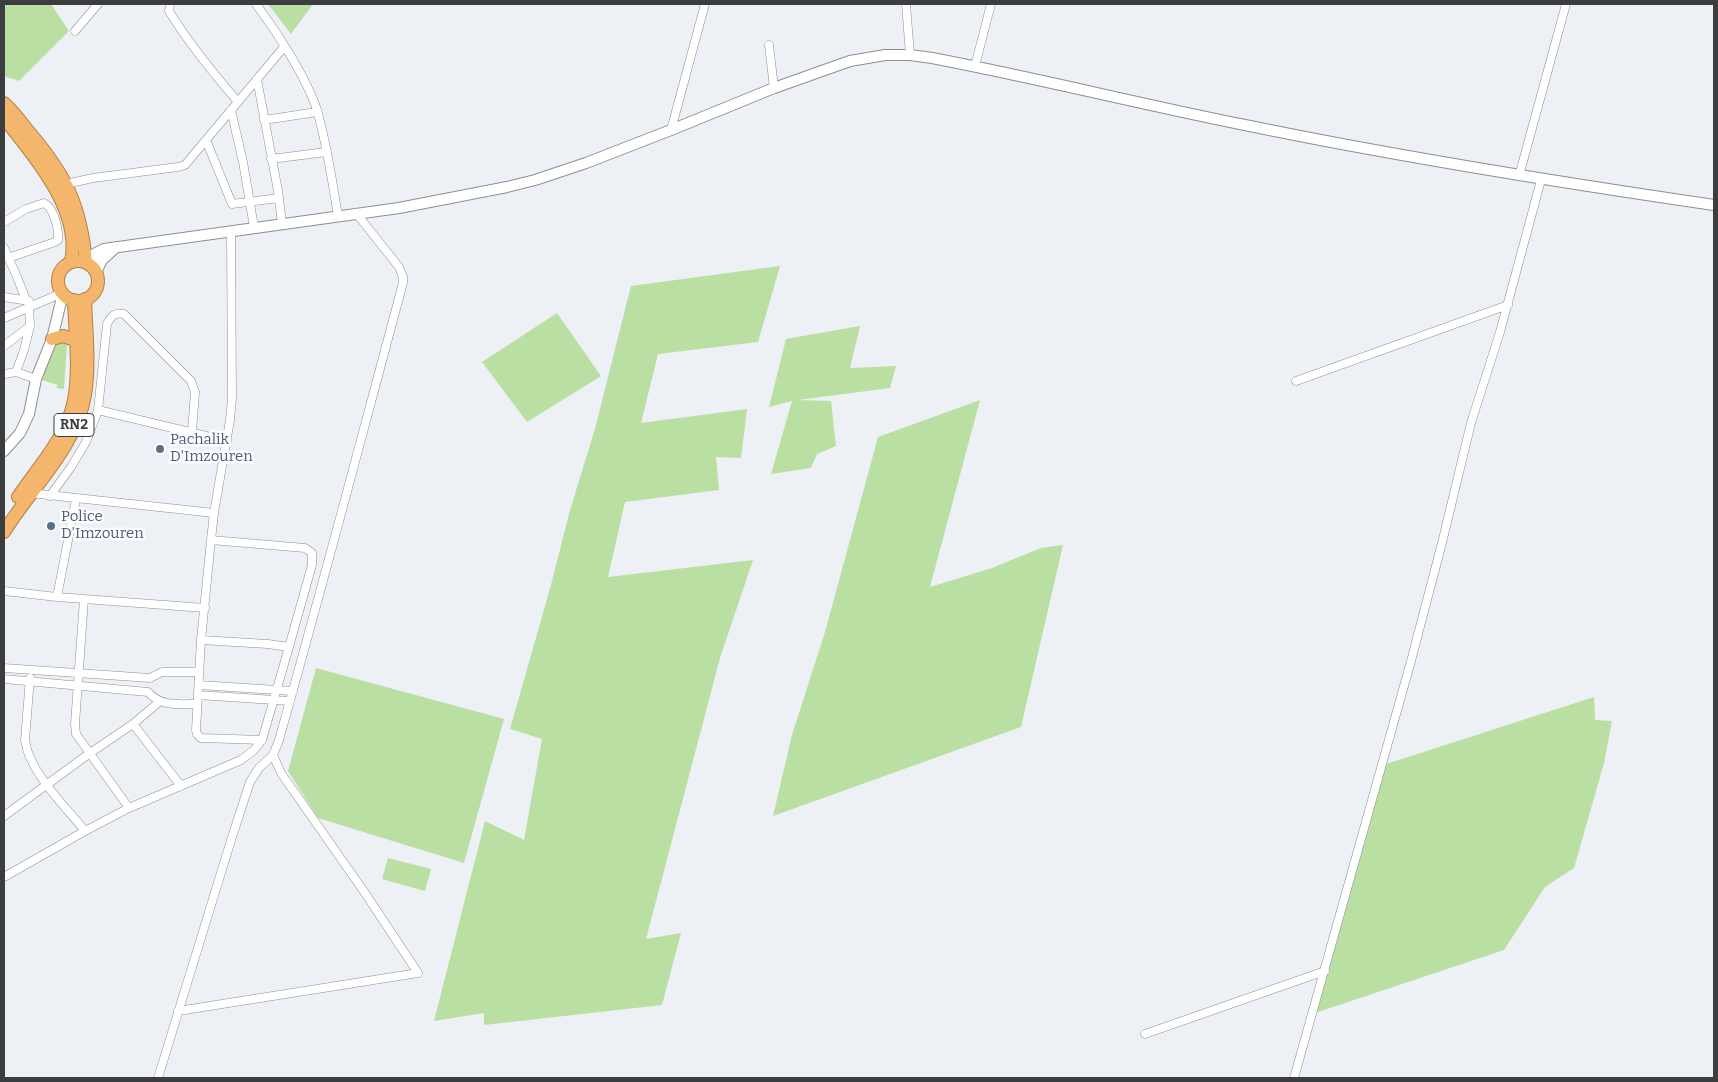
<!DOCTYPE html>
<style>
body{margin:0}
#map{position:relative;width:1718px;height:1082px;overflow:hidden;background:#edf0f4;font-family:Bitter,serif}
canvas{display:block}
.frame{position:absolute;inset:0;border:5px solid #3c3d3f;pointer-events:none}
</style>
<div id="map">
<canvas width="1718" height="1082"></canvas>
<div class="frame"></div>
</div>
<script>
const c = document.querySelector('canvas').getContext('2d');
c.lineJoin = 'round';
function fillPath(path, color) {
  c.fillStyle = color;
  c.fill(path, 'evenodd');
}
function stroke(path, color, width, dash) {
  c.strokeStyle = color;
  c.lineWidth = width;
  c.lineCap = dash ? 'butt' : 'round';
  c.setLineDash(dash || []);
  c.stroke(path);
}
function write(font, color, halo, rows, align = 'center') {
  c.font = font + ' Bitter,serif';
  c.lineWidth = 5;
  c.setLineDash([]);
  c.textBaseline = 'middle';
  c.strokeStyle = halo;
  c.fillStyle = color;
  for (const [text, x, y, turn = 0] of rows) {
    c.save();
    c.translate(x, y);
    c.rotate((+turn || 0) * Math.PI / 180);
    c.textAlign = isNaN(turn) ? turn : align;
    if (halo) c.strokeText(text, 0, 0);
    c.fillText(text, 0, 0);
    c.restore();
  }
}
const green = new Path2D(`
 M4,4H51L69,31L19,81L4,76Z
 M268,4H313L291,34Z
 M780,266L758,342L658,354L641,423L747,409L741,458L716,457L719,490L625,502L608,577L753,560L720,658L646,939L681,933L662,1005L484,1025V1013L434,1021L485,821L524,840L542,739L510,729L551,585L570,510L595,429L631,286Z
 M557,313L601,376L527,422L482,362Z
 M860,326L850,368L896,366L890,388L798,400L831,401L836,446L817,454L811,468L771,474L792,401L769,407L786,339Z
 M62,341L67,345L64,389L56,388L58,385L42,380L55,342Z
 M980,400L930,587L992,568L1041,548L1063,545L1021,727L773,816L792,735L825,632L878,437Z
 M316,668L504,719L464,863L318,818L288,771Z
 M1594,697L1595,720L1612,721L1604,763L1574,868L1545,887L1504,950L1309,1015L1377,767Z
 M388,858L431,869L425,891L382,879Z`);
const minor = new Path2D(`
 M170,4L169,11C189,44 213,73 238,102
 M256,4C277,32 306,77 317,110C327,144 332,181 338,216
 M906,4L910,55
 M75,31L98,4
 M769,45L774,88
 M975,66L991,4
 M257,79L278,191L282,224
 M231,110L243,162L254,227
 M264,120L317,112
 M671,130L705,4
 M206,140L232,204L279,198
 M271,159L326,152
 M1519,176L1566,4
 M66,184L93,178L178,167L185,165L284,47
 M4,222L26,209L44,203C54,208 59,229 58,240L55,242L8,258
 M231,231L232,398L230,420L214,513L211,540L201,640L196,730L197,734L201,738L262,740
 M4,248L17,277L26,300
 M4,297L29,301
 M4,318L62,293
 M4,346L30,326
 M16,372L24,350L30,326L29,307
 M4,374L16,372L36,379
 M1296,381L1508,305
 M98,410L227,441
 M30,493L214,513
 M50,496L71,467L86,442L98,410L107,324C111,316 115,312 124,314L191,381L195,392L192,432
 M211,540L305,548L312,553V565L289,647
 M4,591L57,597L205,608
 M57,597L76,499
 M84,599L75,724L76,734L129,808
 M4,668L150,678L162,672H199
 M30,678L25,740C29,772 65,806 85,831
 M4,679L148,692C161,707 179,704 197,704
 M199,685L293,691
 M198,695L290,701
 M133,724L181,786
 M4,816L90,753L133,724L159,702
 M4,877L85,831L129,808L241,760L254,750L262,740L289,647L268,644L201,640
 M178,1011L418,973L365,893L281,773L273,755
 M1145,1034L1325,971
 M158,1078L232,837L250,782L259,768L273,755L279,740C322,588 362,435 403,283V277L399,267L356,213
 M1294,1078L1411,661L1442,543L1471,423L1500,332L1541,180`);
const secondary = new Path2D(`
 M89,264L94,254L104,249L399,208L507,187L535,180L586,163L671,130L774,88L850,61L885,55H910L932,58C1037,78 1140,104 1245,125C1400,157 1557,182 1714,205
 M96,272L102,260L116,247
 M4,451L20,433L29,414L36,379L52,339L63,293`);
const trunk = new Path2D(`
 M4,103C13,111 21,122 29,132C66,175 81,206 86,263
 M4,118C34,156 82,210 71,262
 M58 281a20 20 0 1 1 40 0a20 20 0 1 1-40 0Z
 M52,339L63,336L75,340
 M18,497C38,467 67,437 74,400C80,369 75,332 74,300
 M4,532C31,488 76,448 85,395C90,364 86,330 85,299`);
const markers = [
 [160,449,5,"#5c6f8a"],
 [51,526,5,"#5c6f8a"]
];
const shields = [
 [74,425,40]
];
const shieldNames = [
 ["RN2",74,425]
];
const serviceNames = [
 ["Pachalik",170,440],
 ["D'Imzouren",170,457],
 ["Police",61,517],
 ["D'Imzouren",61,534]
];
fillPath(green, '#badfa3');
stroke(minor, '#8c8f93', 9);
stroke(secondary, '#8c8f93', 12);
stroke(trunk, '#b27f44', 14);
stroke(minor, '#fff', 8);
stroke(secondary, '#fff', 10);
stroke(trunk, '#f4b66c', 12);
for (const [x, y, r, color] of markers) {
  const dot = new Path2D();
  dot.arc(x, y, r, 0, 2 * Math.PI);
  c.fillStyle = color;
  c.fill(dot);
  stroke(dot, '#fcfdff', 2);
}
for (const [x, y, w] of shields) {
  const box = new Path2D();
  box.roundRect(x - w / 2, y - 11.5, w, 23, 4);
  c.fillStyle = '#fcfdff';
  c.fill(box);
  stroke(box, '#3c3d3f', 1);
}
write('bold 14px', '#3c3d3f', null, shieldNames);
write('15px', '#4e5e75', '#fcfdff', serviceNames, 'left');
</script>
